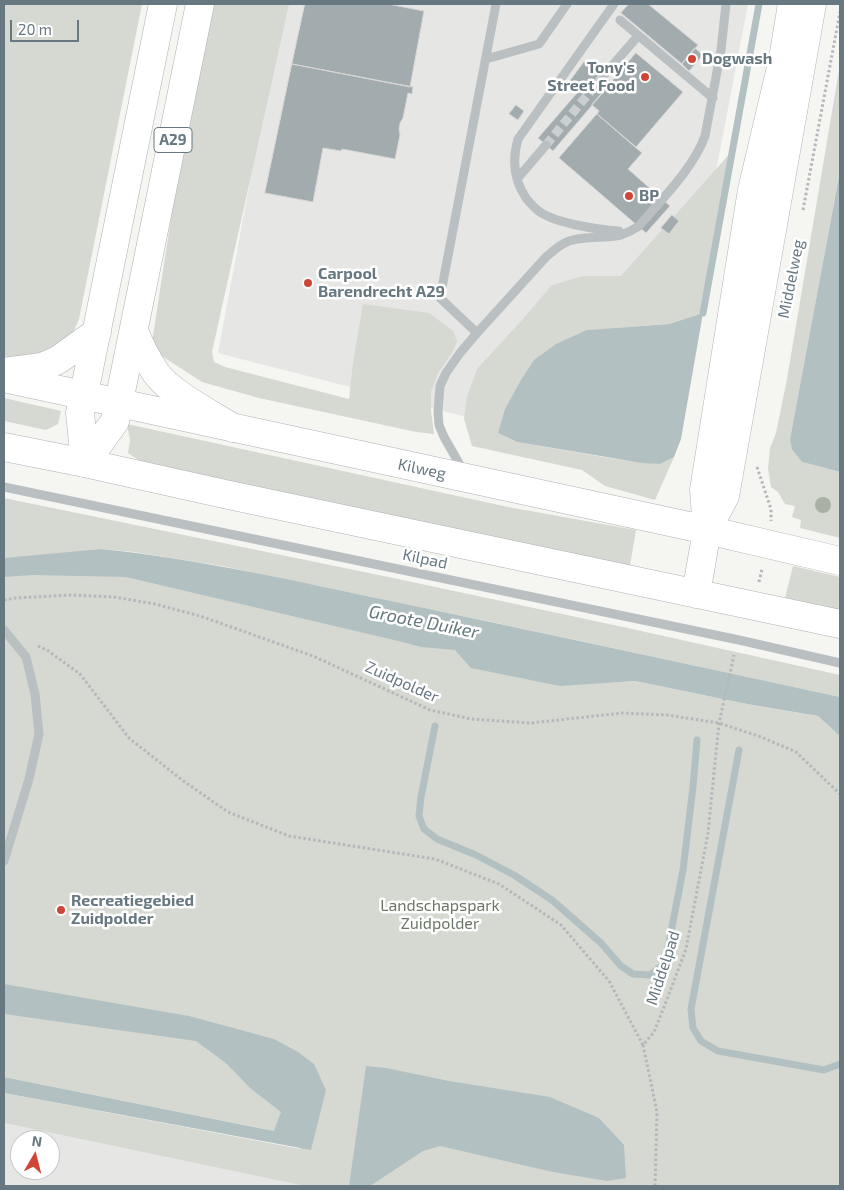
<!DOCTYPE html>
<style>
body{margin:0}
#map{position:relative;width:844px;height:1190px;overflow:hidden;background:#f5f5f2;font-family:"Exo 2",sans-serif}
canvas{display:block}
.frame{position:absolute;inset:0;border:5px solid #677880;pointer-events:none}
.north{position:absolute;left:10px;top:1130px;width:50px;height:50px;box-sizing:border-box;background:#fff;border:1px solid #c2c9cc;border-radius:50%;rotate:8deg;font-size:14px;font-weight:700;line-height:20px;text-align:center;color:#677880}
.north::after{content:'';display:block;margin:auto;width:18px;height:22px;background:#cf4638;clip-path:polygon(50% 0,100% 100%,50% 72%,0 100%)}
.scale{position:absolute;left:10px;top:20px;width:69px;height:22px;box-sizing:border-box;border:2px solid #677880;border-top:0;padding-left:6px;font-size:15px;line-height:18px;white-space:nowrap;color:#677880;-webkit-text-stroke:4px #fff;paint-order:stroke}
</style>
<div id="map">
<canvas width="844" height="1190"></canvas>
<div class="frame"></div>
<div class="north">N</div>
<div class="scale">20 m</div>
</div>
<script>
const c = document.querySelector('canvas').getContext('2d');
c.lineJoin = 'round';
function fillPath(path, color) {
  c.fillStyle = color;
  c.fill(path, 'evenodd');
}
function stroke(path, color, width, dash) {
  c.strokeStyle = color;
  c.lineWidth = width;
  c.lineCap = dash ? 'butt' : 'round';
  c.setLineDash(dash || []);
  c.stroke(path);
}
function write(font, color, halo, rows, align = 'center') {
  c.font = font + ' "Exo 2",sans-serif';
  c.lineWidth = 5;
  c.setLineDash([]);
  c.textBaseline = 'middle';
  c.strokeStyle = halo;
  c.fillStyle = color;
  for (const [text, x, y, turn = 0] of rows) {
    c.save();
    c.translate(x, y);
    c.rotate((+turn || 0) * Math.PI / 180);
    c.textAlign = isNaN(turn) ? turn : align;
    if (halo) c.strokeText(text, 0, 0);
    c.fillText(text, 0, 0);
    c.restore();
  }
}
const built = new Path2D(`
 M283,4H748L696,276L478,420L218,353Z
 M4,1123L300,1185V1186H4ZM20,1140H50V1170H20Z`);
const green = new Path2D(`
 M4,4H142L79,319L73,333L37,358L10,359L4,357Z
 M211,4H289L212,352L214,362L225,367L349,399L353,363L363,304L429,313L453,331L457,341L452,353L438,373L431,392V411L434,434L416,432L259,398L202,382L151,349L181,153Z
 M840,64V171L790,439L802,462L840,472V538L800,528L801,520L792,517L795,506L785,504L778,492L771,487L768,469L770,448L776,433L787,379Z
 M733,150L703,313L669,324L587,330L498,433L517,442L609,458L660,464L674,457L655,500L605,486L582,470L472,446L464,419L467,397L477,369L523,319L552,285L583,276H621Z
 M4,398L61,411L58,424L46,430L4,421Z
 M127,424L508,507L636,530L630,566L141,462L128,453L130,440Z
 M4,498L398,579L623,627L840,675V697L501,624L222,566L134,552L101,549L91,550L626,682L635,681L747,704L818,716L837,733L840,734V1186H300V1185L4,1123V1093L301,1149L265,1129L4,1077V1014L50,1019L4,995Z
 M793,566L840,577V610L785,598Z`);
const water = new Path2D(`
 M840,171V472L802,462L792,449L790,439Z
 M703,313L681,439L674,457L660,464L642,463L517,442L498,433L505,409L521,380L534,360L556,344L587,330L669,324Z
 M101,549C201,559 298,582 396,602C544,633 692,665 840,697V736L818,716L747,704L635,681L560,686L471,668L455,650L421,647L394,640L126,577L32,575L4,577V558Z
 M4,984L189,1016L274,1039L298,1052L314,1064L326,1090L311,1150L4,1093V1077L274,1131L281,1112L250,1088L227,1064L196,1041L4,1014Z
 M366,1066L386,1068L449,1081L550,1097L599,1118L624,1145L626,1178L607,1181L553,1172L440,1146L423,1151L370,1186H349Z`);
const stream = new Path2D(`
 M703,313L759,4
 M435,726L421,797L419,816L424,829L437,839L476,855L514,875L552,900L601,943L621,966L633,974L650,975L665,963L683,870L693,787L697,740
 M739,750L691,1009L693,1028L701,1041L718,1051L824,1070L840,1064`);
const building = new Path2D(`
 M305,4H388L424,11L410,87L292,64Z
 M629,4H648L698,45L682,64L621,13Z
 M695,48L703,55L689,71L682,64Z
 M636,53L683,92L636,147L597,114L599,111L592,105Z
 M584,62L595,71L597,69L612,82L553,151L538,138L577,93L567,85Z
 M292,64L413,87L412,94L408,93L403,118L400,123L399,129L400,135L395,159L342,149L341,151L323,148L313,202L265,193Z
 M516,105L524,111L518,120L509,114Z
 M597,114L642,153L628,169L670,206L646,233L559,158Z
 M672,215L679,221L669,234L661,228Z`);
const minorTunnel = new Path2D(`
 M546,145L604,75`);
const path = new Path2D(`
 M803,210L840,12
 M757,467L771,509V521
 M759,582L762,569
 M4,600L15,598L73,595L114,597L155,604L200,616L313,656L430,710L471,719L531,723L622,713L667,715L719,723L761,737L796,752L840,794
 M38,646L47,650L80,674L129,738L182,780L228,812L289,836L435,859L499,884L561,925L609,981L643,1045
 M655,1186L657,1112L643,1045L654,1032L666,1002L686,949L708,833L719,723L734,655`);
const minor = new Path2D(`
 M614,4L518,139C512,160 513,179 526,198C530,203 534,208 540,212C556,223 599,230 619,231
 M620,20L713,98
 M486,59L539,44L567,4
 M604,75L638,36
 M517,179L546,145
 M477,333L440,298L496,4
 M464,472L444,437L439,425L438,412L440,386L446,373L460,353L477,333L546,257C553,251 560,244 569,241C586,235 604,239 621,235C627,233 633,230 639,226C661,200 693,169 705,136L721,50L726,4
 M4,487L739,640L840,663
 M4,630L26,657L35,694L39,734L29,779L4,861`);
const major = new Path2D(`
 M4,378L707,530L840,561
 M4,447L85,463L229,495L840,624
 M707,530L725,496L812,4
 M696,594L707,530L704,490L752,190L783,59L792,4`);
const highway = new Path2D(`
 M134,331C140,346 147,360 156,373C170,393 211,414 233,428
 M4,372L42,367L58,360L97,332
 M85,463L115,421L200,4
 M85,463L80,413L163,4`);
const trees = [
 [823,505]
];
const markers = [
 [692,59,5,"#cf4638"],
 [645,77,5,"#cf4638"],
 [629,196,5,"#cf4638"],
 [308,283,5,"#cf4638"],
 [61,910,5,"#cf4638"]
];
const shields = [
 [173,140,38]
];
const shieldNames = [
 ["A29",173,140]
];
const poiNames = [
 ["Dogwash",702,59],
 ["Tony's",635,68,"right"],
 ["Street Food",635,86,"right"],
 ["BP",639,196],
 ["Carpool",318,274],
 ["Barendrecht A29",318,292],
 ["Recreatiegebied",71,901],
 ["Zuidpolder",71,919]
];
const streetNames = [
 ["Middelweg",791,279,-79],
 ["Kilweg",422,469,12],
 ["Kilpad",425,559,12],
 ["Zuidpolder",402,682,24],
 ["Middelpad",663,968,-72]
];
const parkNames = [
 ["Landschapspark",440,906],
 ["Zuidpolder",440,924]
];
const waterNames = [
 ["Groote Duiker",424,622,11]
];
fillPath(built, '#e6e6e5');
fillPath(green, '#d5d9d2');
fillPath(water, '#b3c0c2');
stroke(stream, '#b3c0c2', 7);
fillPath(building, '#a2abae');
stroke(building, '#d6d6d5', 1);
stroke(minorTunnel, '#cad0d0', 9, [9, 4.5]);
stroke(major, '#aeb3b6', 29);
stroke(highway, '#aeb2b5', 29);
stroke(path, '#b4b8ba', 3, [2.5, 2.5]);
stroke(minor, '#babfc1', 9);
stroke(major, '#fff', 28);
stroke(highway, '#fff', 28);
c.fillStyle = '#aab0a4';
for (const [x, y] of trees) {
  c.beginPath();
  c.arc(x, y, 8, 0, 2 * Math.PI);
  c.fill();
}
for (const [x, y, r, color] of markers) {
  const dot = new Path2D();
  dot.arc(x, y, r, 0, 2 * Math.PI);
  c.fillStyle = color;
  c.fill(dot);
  stroke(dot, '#fff', 2);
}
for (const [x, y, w] of shields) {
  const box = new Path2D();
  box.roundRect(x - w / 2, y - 12.5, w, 25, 4);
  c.fillStyle = '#fff';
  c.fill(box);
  stroke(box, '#677880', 1);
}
write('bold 15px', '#677880', null, shieldNames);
write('bold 16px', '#677880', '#fff', poiNames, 'left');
write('16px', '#677880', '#fff', streetNames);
write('16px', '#6c7765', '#fff', parkNames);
write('italic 18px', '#63797c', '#fff', waterNames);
</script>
